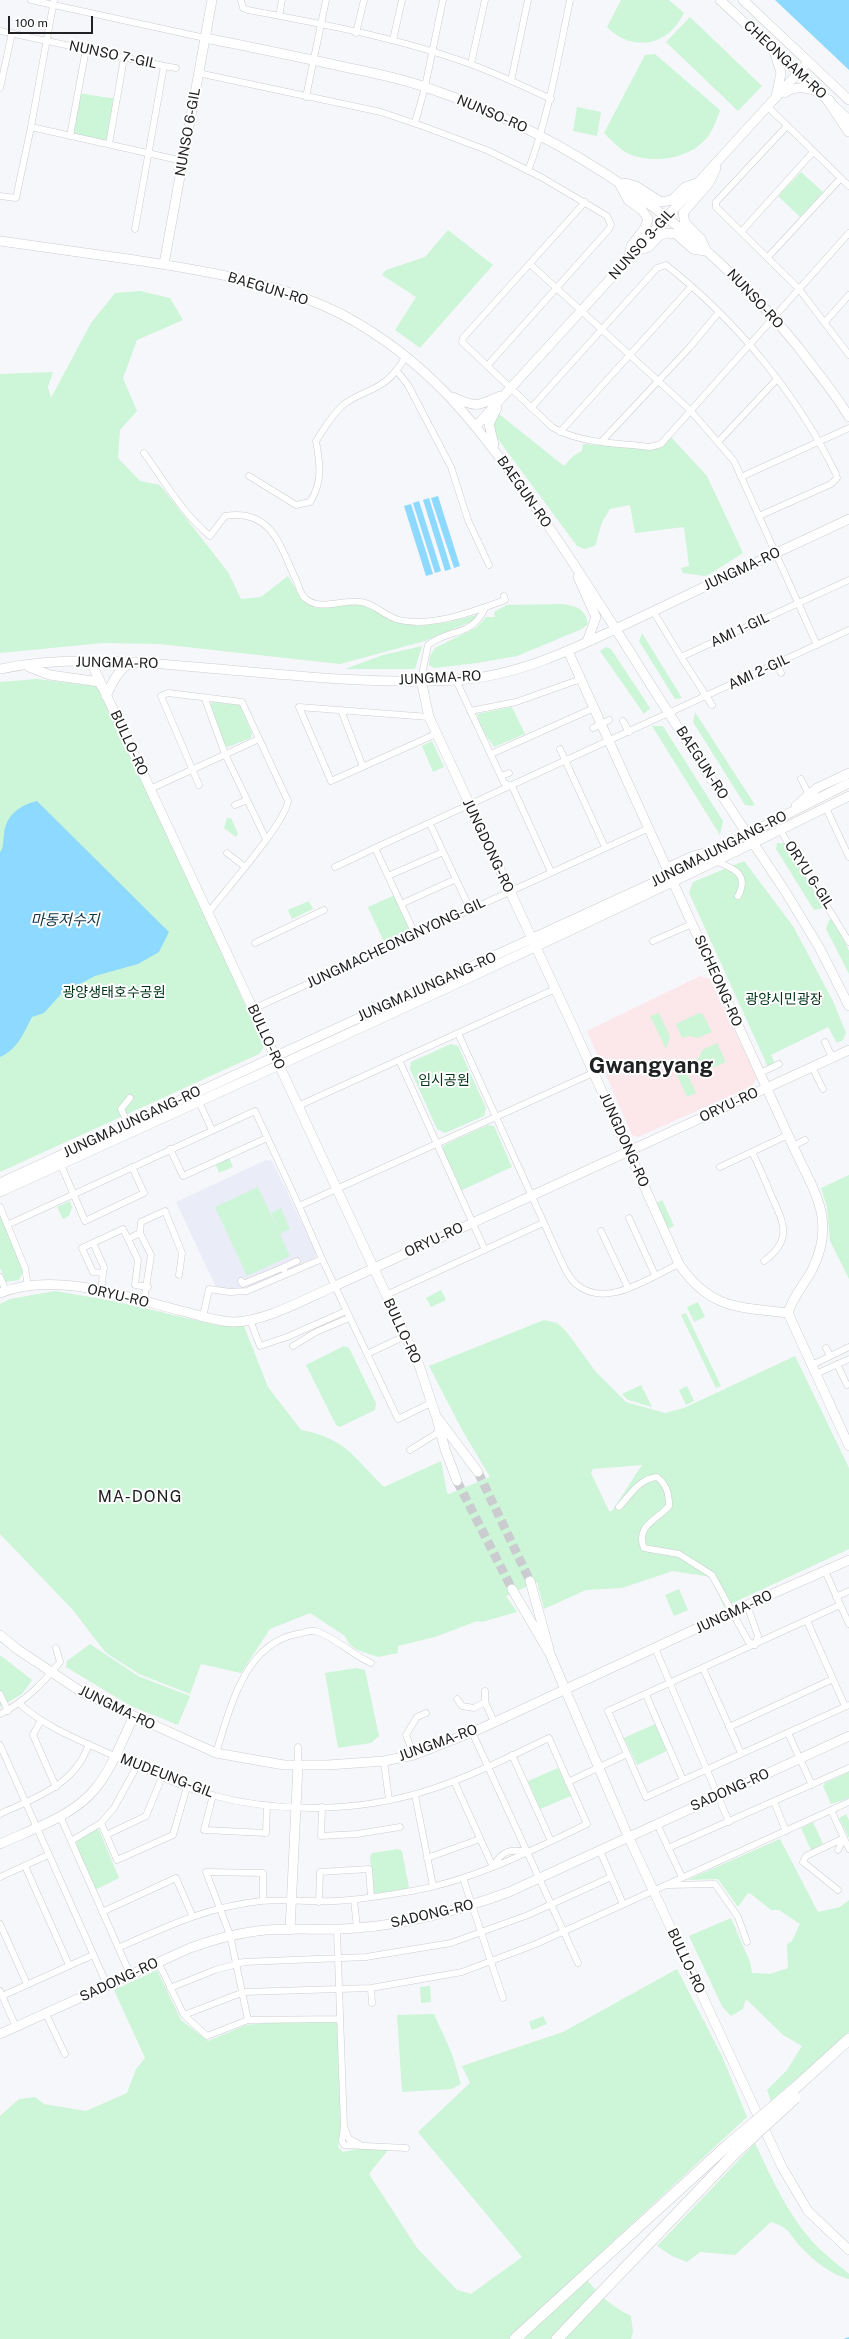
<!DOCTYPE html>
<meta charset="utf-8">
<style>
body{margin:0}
#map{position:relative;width:849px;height:2339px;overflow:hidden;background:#f6f7fb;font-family:"Public Sans",sans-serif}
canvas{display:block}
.scale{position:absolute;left:8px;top:16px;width:85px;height:18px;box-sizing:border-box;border:2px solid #202122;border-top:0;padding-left:5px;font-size:12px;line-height:14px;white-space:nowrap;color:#202122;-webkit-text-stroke:3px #fff;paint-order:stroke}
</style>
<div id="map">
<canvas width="849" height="2339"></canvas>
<div class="scale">100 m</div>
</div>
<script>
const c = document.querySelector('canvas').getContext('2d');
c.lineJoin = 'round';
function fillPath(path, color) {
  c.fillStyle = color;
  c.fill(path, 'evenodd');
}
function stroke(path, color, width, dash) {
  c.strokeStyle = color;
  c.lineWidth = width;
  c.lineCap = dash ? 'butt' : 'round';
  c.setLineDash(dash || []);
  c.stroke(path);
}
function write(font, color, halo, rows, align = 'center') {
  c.font = font + ' "Public Sans","Noto Sans KR",sans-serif';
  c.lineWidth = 4;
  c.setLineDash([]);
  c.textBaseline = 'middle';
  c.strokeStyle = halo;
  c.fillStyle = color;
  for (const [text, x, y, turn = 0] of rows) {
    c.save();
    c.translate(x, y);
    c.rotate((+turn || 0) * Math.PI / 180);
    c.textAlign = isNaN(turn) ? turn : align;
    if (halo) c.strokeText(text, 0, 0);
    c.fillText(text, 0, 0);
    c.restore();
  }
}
const commercial = new Path2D(`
 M700,976L710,979L757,1078L752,1086L638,1137L632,1135L587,1031Z`);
const built = new Path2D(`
 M266,1160L272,1161L317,1254L315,1258L257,1284L234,1289L216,1287L176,1202Z`);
const green = new Path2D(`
 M621,0H669L684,13C668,46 633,53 607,27Z
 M690,17L762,86L738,111L666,42Z
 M655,54L720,110C716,121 712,134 703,142C684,160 650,164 627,153C618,148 611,140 604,133L645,55Z
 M78,93L117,99L109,144L70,136Z
 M577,107L601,112L597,136L573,131Z
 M801,172L823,192L800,217L778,196Z
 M448,230L493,265L420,348L395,330L416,297L382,275L386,270L425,257Z
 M140,291L170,298L183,320L137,340L123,378L137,411L120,430L118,458L140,481L160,485L228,572L241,599L261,597L288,576L303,601L316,608L361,604L394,621L418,626L450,622L479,614L475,620L425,641L340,664L159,644L103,643L0,653V374L53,372L48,387L51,398L91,323L115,293Z
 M499,414L564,466L573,456L582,451L583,444L653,449L661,448L671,437L707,476L743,553L710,574L705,576L683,573L681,568L689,566L684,527L635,533L630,505L610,509L602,522L595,546L585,549L577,546L492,431L493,423Z
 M562,604C576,606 585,608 588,624L582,629L517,656L477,663L434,668L429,665L430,656L435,648L477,627L486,617H495L494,612L507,605Z
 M642,633L682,698L675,699L639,641Z
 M422,646L415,669H345L383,655Z
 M606,647L611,649L650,708L644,714L600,651Z
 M37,679L103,687L264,1047L259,1054L0,1172V682Z
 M212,702L240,705L252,733L251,738L228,747L224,745L210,707Z
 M512,707L525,734L494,747L482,730L477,714Z
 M695,712L755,805L751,806L745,805L693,722Z
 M652,726H663L723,821L720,835Z
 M432,741L444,767L433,772L422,746Z
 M227,818H231L238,834L236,837L224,828Z
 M777,843H784L824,908L814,910L776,849Z
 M744,861L793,926L833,1001L846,1033L843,1040L837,1043L828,1027L771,1055L775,1064L768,1067L689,893L693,882Z
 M395,895L410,928L408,934L387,943L383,940L368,907Z
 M309,901L313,909L292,919L288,910Z
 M834,918L849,951V974L826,929L829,920Z
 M659,1013L670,1037L666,1049L650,1016Z
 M699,1013L703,1014L712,1032L697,1038L690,1036L682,1038L676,1024Z
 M717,1043L726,1062L699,1074L693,1061L699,1058L702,1050Z
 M451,1044L458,1046L486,1108L484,1116L445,1133L437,1129L410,1069L411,1062Z
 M672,1064L685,1069L696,1093L687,1097Z
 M488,1125L494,1126L512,1167L460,1191L442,1151L444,1145Z
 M229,1158L233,1167L219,1173L216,1165Z
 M849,1175V1279L830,1241L827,1207L821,1188Z
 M258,1187L290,1256L247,1276L215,1207Z
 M662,1200L674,1226L664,1231L653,1205Z
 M70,1201L72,1207L69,1216L63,1219L57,1207Z
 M0,1208L23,1271L19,1280L6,1282L0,1268Z
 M281,1208L290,1229L280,1234L271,1213Z
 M441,1290L446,1300L431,1307L426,1298Z
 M55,1291L114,1301L220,1326H244L268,1387L301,1430C347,1439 353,1457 384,1487L441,1461L447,1493L449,1494L490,1477L461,1428L429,1366L544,1320L557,1323L566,1331L596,1372L626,1402L665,1413L684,1408L795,1356L849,1468V1549L724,1607L711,1577L673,1571L622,1588L586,1590L544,1609L537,1582L506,1596L517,1612L482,1622L477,1621L435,1637L398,1646V1653L378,1657L357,1650L349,1644L345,1636L310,1613L270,1629L241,1673L201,1664L190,1694L139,1674L106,1653L72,1609L0,1534V1304L10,1299ZM642,1465L612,1511H609L591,1473L593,1469Z
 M698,1302L705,1317L694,1322L687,1307Z
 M686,1313L721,1386L716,1388L681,1315Z
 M344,1346L349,1348L376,1403L375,1410L340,1427L336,1425L306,1365Z
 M641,1385L652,1407L628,1400L622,1394Z
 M687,1386L694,1401L686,1405L679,1390Z
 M679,1589L688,1610L674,1616L665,1595Z
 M90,1644L138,1676L190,1696L178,1725L131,1706L66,1667L67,1661Z
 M0,1655L32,1680L22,1694L0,1707Z
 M356,1668L365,1670L379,1736L371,1743L338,1748L325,1673Z
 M655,1724L667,1751L637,1765L624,1738Z
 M558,1768L571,1796L540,1809L528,1781Z
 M849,1772V1798L831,1804L823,1786L825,1783Z
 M846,1814L849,1820V1838L839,1818Z
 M813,1822L823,1844L811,1850L801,1828Z
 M96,1829L99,1830L119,1878L97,1889L94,1888L76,1845L77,1841Z
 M780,1839L818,1912L840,1907L849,1900V2032L771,2101L767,2090L787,2070L802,2046L783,2035L746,1999L743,2009L731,2016L723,2008L689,1936L731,1918L750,1962L752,1973L770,1974L788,1968L787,1944L792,1941L800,1924L779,1910H771L751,1894L748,1893L738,1907L718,1879L687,1880Z
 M398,1849L402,1851L409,1888L376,1894L373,1892L370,1857L372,1853Z
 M677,1969L722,2056L747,2117L581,2271C594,2291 610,2306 631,2316L633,2332L631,2339H0V2116L19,2099L35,2097L44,2104L86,2111L127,2093L136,2069L145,2058L114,1990L157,1970L181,2020L208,2041L246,2025L275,2022L337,2021L341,2123L338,2147L343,2152L361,2148L388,2150L369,2174L417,2248L457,2290L471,2294L522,2257L418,2132L470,2083L462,2066L563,2032Z
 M430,1986L431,2002L421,2003L420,1987Z
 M434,2014L452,2054L461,2084L452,2089L402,2092L397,2015Z
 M543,2016L547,2024L532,2030L529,2022Z
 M755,2143C771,2177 787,2213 812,2241C822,2253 837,2263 849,2274V2279C831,2275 814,2261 801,2247C789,2234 789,2227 771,2222L735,2255L700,2252L687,2262L672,2256L657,2246Z`);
const water = new Path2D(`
 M775,0H849V70Z
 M438,496L460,566L454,568L431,498Z
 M429,498L451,569L445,571L423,500Z
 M419,501L441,571L435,573L413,503Z
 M411,504L433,574L426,576L404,506Z
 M37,801L169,932L159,952L138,964L95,976L61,994L44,1013L32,1017C23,1034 18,1049 0,1057V852C4,848 3,840 4,834C6,815 20,805 37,801Z`);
const stream = new Path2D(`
 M845,2339L849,2338`);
const secondaryTunnel = new Path2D(`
 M478,1472L530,1581
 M457,1481L512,1589`);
const street = new Path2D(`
 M31,0L205,38
 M241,0L243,8L248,10C323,24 399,38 470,64C498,74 525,87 551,99
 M279,16L282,0
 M0,31L164,66L135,229
 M356,33L364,0
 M393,40L402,0
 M471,64L485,0
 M164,66L176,68
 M198,73L381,112L425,127L489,151L541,177L607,216L611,225L609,229L487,366
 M511,81L528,0
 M0,88L12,33
 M306,97L326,0
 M768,107L849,186
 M415,123L425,87L443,0
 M787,126L716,202V207L799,289L849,355
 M31,127L54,0
 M70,136L86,49
 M109,144L124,58
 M528,171C549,115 558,58 570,0
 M0,196L16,198L31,127L183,161
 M585,202L463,338L462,342L552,427C580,444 617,443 650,447L661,444L849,233
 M741,232L813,152
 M768,257L841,178
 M530,264L690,410L734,461L817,645
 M825,322L849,295
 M397,371L408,385L451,467L468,520L489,565
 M531,408L657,268L666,265C736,320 797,394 836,474L837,478L831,484L759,516
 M560,432L691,287
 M602,441L690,347L719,312
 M719,441L777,379
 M144,453C165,482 183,514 210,536L225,516C273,508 281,549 297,582C299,587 301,595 305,598C319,612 343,599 361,602C373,603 384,615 396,619C428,629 475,611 505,600L504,596
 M249,476L296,505L310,502C323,482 320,463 316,441C324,429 331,416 342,406C353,396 367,393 380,385C392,378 399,368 406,356
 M741,477L849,428
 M653,611L681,657L849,580
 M681,657L712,705
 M777,663L781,673
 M421,680L428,645C449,628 471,638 485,608
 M456,680L504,783L512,786L551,872
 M205,699L225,754L266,839
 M341,710L363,767
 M470,711L516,702L581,679
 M429,717L299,707L331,781L436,734
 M623,721L629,732
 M593,728L609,720
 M560,749L605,847
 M491,754L594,708
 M501,776L509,773
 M801,779L809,795
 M199,785L161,696L168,693L242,702L288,801C286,822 224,892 208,913
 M150,789L259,739
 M235,805L247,800
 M826,808L849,857
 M430,824L470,909
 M780,830L849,942
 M227,853L245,867
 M715,861C732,868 750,873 738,896
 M335,867L375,848
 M388,876L443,852
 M401,904L456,879
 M415,934L375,848L849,630
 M653,941L692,924
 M255,943L324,910
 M253,1009L649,828
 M458,1033L558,1254C563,1264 568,1278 577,1285C608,1309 650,1277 679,1264
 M825,1042L832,1057
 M399,1060L485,1250
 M812,1067L823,1089
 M760,1073L779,1064
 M199,1102L212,1130
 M298,1106L555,989
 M128,1124L121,1109L130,1098
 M793,1146L805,1140
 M170,1149L183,1176L267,1138
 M752,1152C759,1166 765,1180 771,1195C784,1223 793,1240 764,1261
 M61,1165L85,1221L144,1193L132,1167
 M720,1167L788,1135
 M0,1207L25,1268L28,1286
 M629,1218L655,1275
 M7,1225L255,1111L299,1206
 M601,1231L628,1288
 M140,1233L141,1222L165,1211L182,1253L179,1275
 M93,1243L104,1267L103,1273
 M322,1259L299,1206L593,1073
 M284,1270L282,1268L297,1261
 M0,1277L6,1291
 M241,1281L243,1284L282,1268
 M101,1292L103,1273L93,1272L82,1248L123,1229L128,1239
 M386,1295L543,1223
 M144,1301L151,1255L140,1233L128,1239L138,1260L135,1285L148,1287
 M203,1317L209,1289L230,1292L247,1291L322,1259L398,1419L431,1403
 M250,1320L260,1346L287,1337L346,1311
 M293,1346L316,1332L349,1318
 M826,1348L830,1356
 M367,1354L405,1336
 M837,1364L847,1385
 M812,1365L849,1347
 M816,1374L849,1359
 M410,1450L439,1432
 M619,1507C631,1494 639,1479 657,1477C667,1485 669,1494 669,1506C657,1520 635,1526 644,1548L679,1554L712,1575L748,1641L755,1645L758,1636L747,1605
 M825,1571L849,1624
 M836,1597L849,1591
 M840,1605L608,1711L646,1797L849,1705
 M807,1621L845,1706
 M655,1648L729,1822
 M703,1668L741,1753
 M485,1691V1702L494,1722
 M0,1694L8,1711
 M646,1695L683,1780
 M457,1699L462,1706L474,1708L485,1702
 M20,1704C47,1729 87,1743 121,1759C150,1772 179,1786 211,1795C281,1814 363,1812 432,1789C472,1776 511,1756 549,1738L587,1824C531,1851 474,1880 412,1891C387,1895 360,1900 334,1901C310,1902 285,1899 261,1901C207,1907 168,1926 118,1948
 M0,1714C26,1701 42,1684 60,1662L56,1648
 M41,1720L33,1735L56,1787
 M729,1727L833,1679
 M472,1732L578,1963
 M788,1733L812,1785
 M0,1745L107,1985
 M216,1753C230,1709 244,1644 297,1634C303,1633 310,1630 315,1631C336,1637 352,1655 371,1663
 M414,1755L406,1735L417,1717L426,1713
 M512,1755L551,1841
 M384,1761L389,1800
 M298,1765V1747
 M454,1781L493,1867
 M568,1782L627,1754
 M213,1795L204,1830L266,1833L267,1805
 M415,1795L433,1886
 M774,1802L786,1831
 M322,1807L321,1836L357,1834L400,1827
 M831,1810L849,1849
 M0,1814C37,1797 75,1785 89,1744
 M60,1816L130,1974
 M101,1823L117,1860L173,1835L187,1787
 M657,1824L682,1877
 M106,1835L146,1816L162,1777
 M71,1841L101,1823L114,1808L137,1766
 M668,1848L849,1768
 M838,1850L844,1838
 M600,1851L623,1904
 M427,1858L480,1839
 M25,1866L69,1965
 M493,1867C502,1850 510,1849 529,1852
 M0,1877L48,1855
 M463,1878L503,1998
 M668,1885L715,1884L738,1917L747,1942
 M838,1890L803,1862L806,1856L844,1838
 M354,1900L357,1928
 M319,1902L320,1872L369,1869L371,1897
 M102,1912L176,1878L192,1915
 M0,1924L27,1984
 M337,1930L344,2127L342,2141L344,2145L406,2148
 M158,1962L184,2015L207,2036L248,2020L340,2019
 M170,1988L215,1970L244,1962L366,1957L451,1943L528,1915L611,1877
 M371,1988L372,2003
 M0,1991L16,2027
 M2,1996L93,1955
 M46,2014L65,2054
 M184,2015L244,1992L371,1988L462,1972L536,1944L849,1802
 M248,2020L230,1935L206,1872L263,1873V1901
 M344,2127L349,2139L359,2144`);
const secondary = new Path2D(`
 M720,0L849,120
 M743,0L849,100
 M205,38C247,46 289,55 331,64C362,71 394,76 425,87C572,136 702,228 799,348C816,371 835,393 849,417
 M774,51L781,73L776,97
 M784,93C796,86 803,87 816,91
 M619,183L628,200L642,210L648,219L645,228L631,246L628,259
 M625,183L636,186L661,202L672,200L685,187L697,183
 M0,241C45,247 90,254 135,260C206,271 280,282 345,316C426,360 474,420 526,494C561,543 593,593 625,644C677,727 731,810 785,891L819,947L849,1006
 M706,250L701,239L685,223L683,213L709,183L716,168
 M636,251L649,247L659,236L666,233L676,234L693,249L705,251
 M164,264L212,0
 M453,397C476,408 478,406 500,396
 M476,426L808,62
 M494,445L489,424L497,408
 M578,577L596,617L587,642
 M568,651L793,1146C814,1192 837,1220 812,1270C804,1285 793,1296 788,1313
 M90,660L419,1365L436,1416L478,1472
 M29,667L50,675L100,682L101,686
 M0,669C64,656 130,661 195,667C281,674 369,685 456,680C527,676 593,639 656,610C720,579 785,549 849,519
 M421,680L429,717L574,1029L679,1264C710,1309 737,1307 788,1313L849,1446
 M106,696C113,682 118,668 133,662
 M796,806L817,788L849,773
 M667,868L693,856L708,852
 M0,1183L670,875L697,862L712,852L849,783
 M0,1192C284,1063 569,935 849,796
 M0,1293C56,1271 126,1297 182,1311C198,1315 215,1321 232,1322C263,1323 307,1298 335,1286L849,1050
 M437,1419L445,1449L457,1481
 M530,1581L549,1649
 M512,1589L550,1654L628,1836L782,2167L808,2211L849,2250
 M0,1635L17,1649L83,1693L216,1753L284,1765H328L384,1761L414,1755L482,1728L747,1605L849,1560
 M0,1844C32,1829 72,1817 95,1789C112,1769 122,1740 134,1716
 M290,1930L298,1765
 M0,2034L190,1948C212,1940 233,1934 257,1931C290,1927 324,1931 357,1928C410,1924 460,1910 509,1892L849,1736`);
const highway = new Path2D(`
 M829,101L849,131
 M793,2090L849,2039
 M515,2339L729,2144
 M557,2339L734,2154`);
const highwayBridge = new Path2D(`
 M729,2144L793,2090
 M734,2154L795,2098`);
const streetNames = [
 ["NUNSO 7-GIL",113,55,12],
 ["CHEONGAM-RO",785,60,43],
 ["NUNSO-RO",492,114,23],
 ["NUNSO 6-GIL",188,132,-80],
 ["NUNSO 3-GIL",642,244,-48],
 ["BAEGUN-RO",268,289,17],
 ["NUNSO-RO",755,299,47],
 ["BAEGUN-RO",524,492,55],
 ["JUNGMA-RO",742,569,-25],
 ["AMI 1-GIL",740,630,-25],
 ["JUNGMA-RO",117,663,1],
 ["AMI 2-GIL",759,672,-25],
 ["JUNGMA-RO",440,678,-3],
 ["BULLO-RO",129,743,65],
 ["BAEGUN-RO",702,763,57],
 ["JUNGDONG-RO",488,846,65],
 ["JUNGMAJUNGANG-RO",719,849,-27],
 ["ORYU 6-GIL",809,875,57],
 ["JUNGMACHEONGNYONG-GIL",396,943,-25],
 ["SICHEONG-RO",718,981,66],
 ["JUNGMAJUNGANG-RO",427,987,-24],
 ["BULLO-RO",266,1037,65],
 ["ORYU-RO",729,1105,-25],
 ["JUNGMAJUNGANG-RO",132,1122,-25],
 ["JUNGDONG-RO",624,1140,66],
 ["ORYU-RO",434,1240,-25],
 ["ORYU-RO",118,1296,13],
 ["BULLO-RO",402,1331,65],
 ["JUNGMA-RO",734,1612,-25],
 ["JUNGMA-RO",117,1708,26],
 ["JUNGMA-RO",438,1743,-20],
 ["MUDEUNG-GIL",167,1776,21],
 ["SADONG-RO",730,1790,-24],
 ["SADONG-RO",432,1914,-13],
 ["BULLO-RO",686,1961,65],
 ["SADONG-RO",119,1980,-25]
];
const parkNames = [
 ["광양생태호수공원",114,993],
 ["광양시민광장",784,1000],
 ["임시공원",444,1081]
];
const waterNames = [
 ["마동저수지",65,920]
];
const quarterNames = [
 ["MA-DONG",140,1497]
];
const townNames = [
 ["Gwangyang",651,1066]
];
fillPath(commercial, '#fce7eb');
fillPath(built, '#eaecf8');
fillPath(green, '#cdf5d7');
fillPath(water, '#8ed9ff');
stroke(stream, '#8ed9ff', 1.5);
stroke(secondaryTunnel, '#cbccd0', 9, [9, 4.5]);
stroke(street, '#cccdd1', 7);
stroke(secondary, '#cccdd1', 10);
stroke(highway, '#cccdd1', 12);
stroke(street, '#fff', 6);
stroke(secondary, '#fff', 9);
stroke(highway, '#fff', 11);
stroke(highwayBridge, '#cccdd1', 12, []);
stroke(highwayBridge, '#fff', 11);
write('14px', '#202122', '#fff', streetNames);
write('14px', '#003418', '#fff', parkNames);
write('italic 15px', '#133545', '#fff', waterNames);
c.letterSpacing = '1px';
write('16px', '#202122', '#fff', quarterNames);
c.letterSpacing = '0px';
write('bold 22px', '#202122', '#fff', townNames);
</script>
